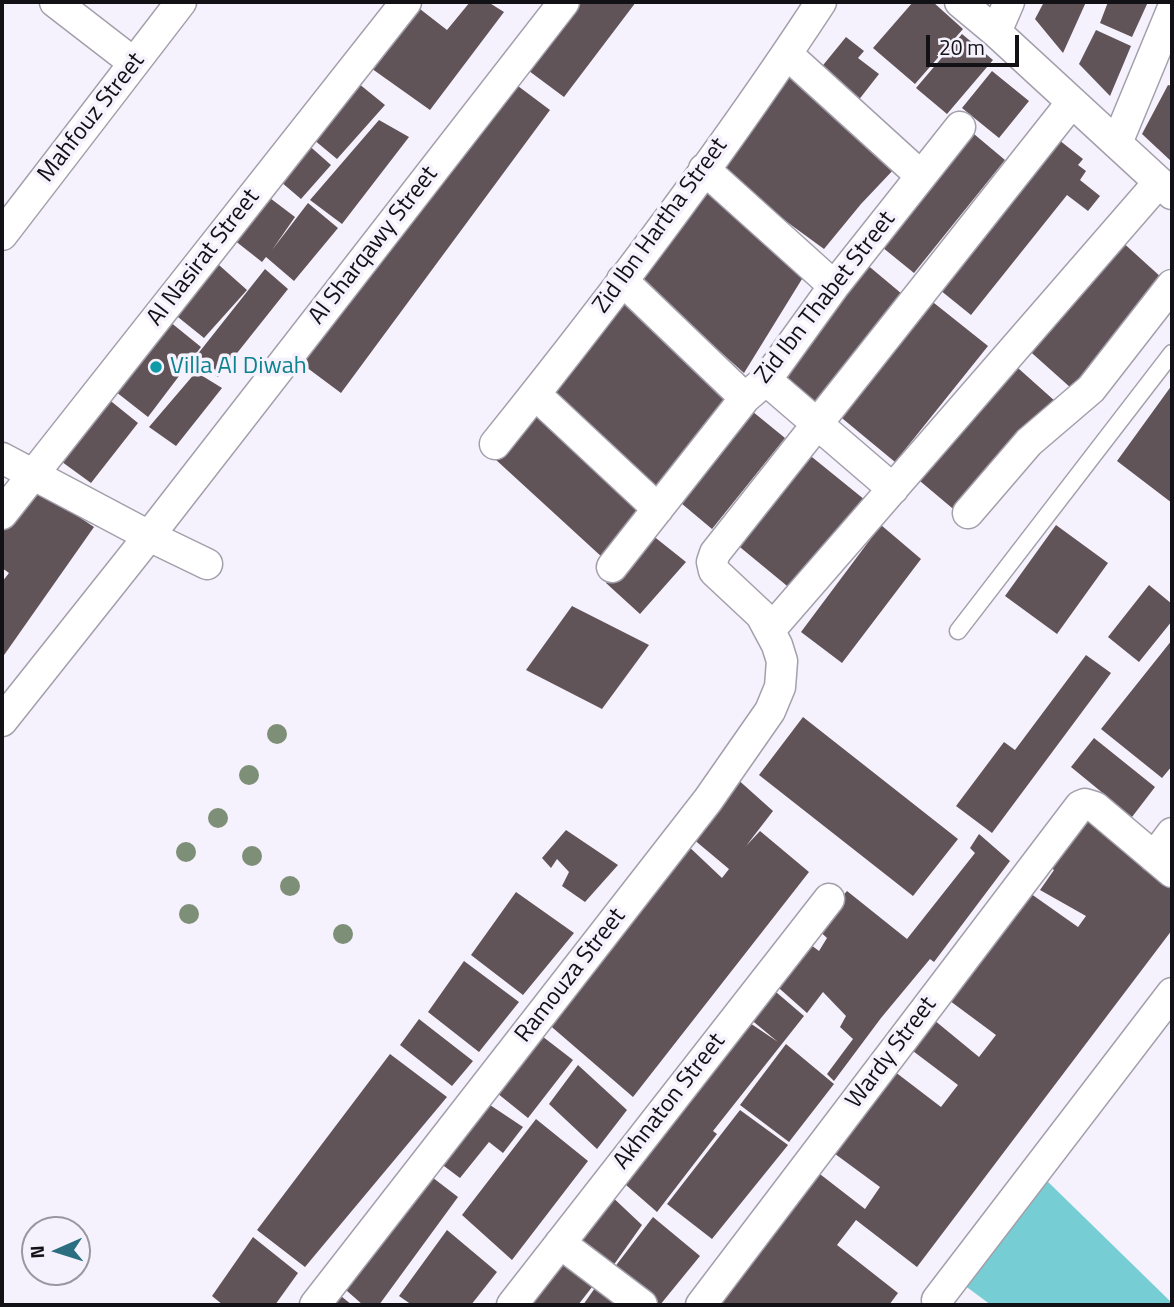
<!DOCTYPE html>
<style>
body{margin:0}
#map{position:relative;width:1174px;height:1307px;overflow:hidden;background:#f5f1fd;font-family:"Titillium Web",sans-serif}
canvas{display:block}
.frame{position:absolute;inset:0;border:4px solid #121115;pointer-events:none}
.north{position:absolute;left:21px;top:1216px;width:70px;height:70px;box-sizing:border-box;background:#f5f1fd;border:2px solid #9a97a0;border-radius:50%;rotate:267deg;font-size:19px;font-weight:700;line-height:28px;text-align:center;color:#121115}
.north::after{content:'';display:block;margin:auto;width:24px;height:32px;background:#2a6e7f;clip-path:polygon(50% 0,100% 100%,50% 72%,0 100%)}
.scale{position:absolute;left:926px;top:35px;width:93px;height:32px;box-sizing:border-box;border:4px solid #121115;border-top:0;padding-left:9px;font-size:21px;line-height:24px;white-space:nowrap;color:#121115;-webkit-text-stroke:5px #f5f1fd;paint-order:stroke}
</style>
<div id="map">
<canvas width="1174" height="1307"></canvas>
<div class="frame"></div>
<div class="north">N</div>
<div class="scale">20 m</div>
</div>
<script>
const c = document.querySelector('canvas').getContext('2d');
c.lineJoin = 'round';
function fillPath(path, color) {
  c.fillStyle = color;
  c.fill(path, 'evenodd');
}
function stroke(path, color, width, dash) {
  c.strokeStyle = color;
  c.lineWidth = width;
  c.lineCap = dash ? 'butt' : 'round';
  c.setLineDash(dash || []);
  c.stroke(path);
}
function write(font, color, halo, rows, align = 'center') {
  c.font = font + ' "Titillium Web",sans-serif';
  c.lineWidth = 7;
  c.setLineDash([]);
  c.textBaseline = 'middle';
  c.strokeStyle = halo;
  c.fillStyle = color;
  for (const [text, x, y, turn = 0] of rows) {
    c.save();
    c.translate(x, y);
    c.rotate((+turn || 0) * Math.PI / 180);
    c.textAlign = isNaN(turn) ? turn : align;
    if (halo) c.strokeText(text, 0, 0);
    c.fillText(text, 0, 0);
    c.restore();
  }
}
const water = new Path2D(`
 M1042,1176L1172,1303V1305H991L960,1282Z`);
const building = new Path2D(`
 M411,2L447,30L470,2H488L504,12L430,110L361,61Z
 M580,2H636L564,97L525,68Z
 M913,2H933L963,29L915,84L873,48Z
 M1044,2H1086L1063,53L1035,19Z
 M1108,2H1148L1132,37L1100,23Z
 M1096,30L1131,46L1110,96L1079,64Z
 M962,34L993,60L947,114L916,88Z
 M846,37L864,51L858,58L879,74L854,106L815,75Z
 M788,60L896,167L861,204L824,249L716,170Z
 M992,71L1029,101L999,138L962,108Z
 M353,79L385,105L337,159L307,134Z
 M510,80L550,110L341,393L302,364Z
 M1168,85L1172,86V162L1142,134Z
 M379,120L409,137L342,224L310,200Z
 M968,129L1005,160L914,273L877,243Z
 M1054,136L1083,159L1078,165L1086,171L1080,180L1100,196L1088,211L1067,195L971,315L940,290Z
 M305,142L331,165L301,199L274,176Z
 M708,187L810,266L744,373L639,279Z
 M262,192L295,217L272,250L308,203L338,228L294,281L266,257L262,262L229,236Z
 M1119,239L1162,278L1071,388L1024,346Z
 M210,257L247,290L204,338L168,309Z
 M865,263L902,294L810,408L773,378Z
 M265,269L288,289L218,377L193,360Z
 M621,297L732,398L659,489L548,390Z
 M929,299L988,346L895,462L837,414Z
 M164,317L201,347L148,417L111,388Z
 M1009,360L1056,402L958,513L914,476Z
 M196,372L222,388L176,446L149,427Z
 M1172,385V503L1117,461Z
 M107,398L138,423L91,483L58,459Z
 M747,407L785,438L712,529L675,498Z
 M533,410L643,509L603,558L495,459Z
 M807,453L865,500L792,590L735,543Z
 M30,484L94,527L2,658V582L9,573L2,568V520Z
 M881,525L921,559L842,663L801,632Z
 M1056,525L1108,563L1057,634L1005,596Z
 M647,531L686,562L640,614L606,583Z
 M1149,585L1172,604V621L1139,662L1108,637Z
 M572,606L649,645L602,709L526,670Z
 M1172,640V766L1162,778L1101,729Z
 M1086,655L1111,673L992,833L956,806L1004,742L1015,750Z
 M803,717L958,839L913,896L759,775Z
 M1094,738L1155,787L1132,817L1071,767Z
 M735,777L773,811L746,846L760,831L809,872L633,1097L546,1022L685,843L722,878L729,869L686,833Z
 M1087,808L1172,884V930L917,1267L856,1220L837,1245L898,1293L889,1305H710L816,1171L865,1209L880,1187L827,1148L890,1068L941,1107L954,1090L958,1085L905,1045L928,1015L979,1057L996,1035L942,995L1027,891L1078,927L1086,916L1040,890L1054,870L1045,863Z
 M566,830L618,865L585,902L562,886L569,872L557,859L551,868L542,858Z
 M979,834L1010,861L934,962L930,959L881,1018L834,1081L827,1074L853,1039L840,1027L846,1016L823,992L807,1013L771,981L803,939L819,951L827,938L815,927L847,891L907,939L975,853L970,848Z
 M516,892L574,933L523,995L471,955Z
 M464,961L519,1002L479,1052L428,1012Z
 M769,986L804,1016L713,1131L717,1134L657,1212L618,1178L741,1017L778,1042L743,1013Z
 M419,1019L473,1061L452,1086L400,1045Z
 M538,1033L573,1060L528,1118L492,1089Z
 M786,1044L834,1084L789,1142L740,1105Z
 M390,1054L447,1097L305,1267L257,1230Z
 M578,1065L627,1110L597,1149L549,1104Z
 M487,1103L523,1127L503,1153L489,1142L460,1178L440,1163Z
 M740,1110L788,1145L712,1239L667,1204Z
 M536,1119L588,1161L512,1260L462,1215Z
 M428,1174L458,1197L379,1305H363L338,1283Z
 M607,1192L642,1225L608,1273L566,1243Z
 M653,1217L700,1256L660,1305H656L614,1268Z
 M447,1230L497,1272L471,1305H412L399,1296Z
 M253,1237L298,1273L275,1305H223L212,1296Z
 M561,1252L596,1282L578,1305H526Z
 M602,1278L631,1305H583Z
 M336,1292L352,1305H326Z`);
const service = new Path2D(`
 M958,631L1172,353`);
const minor = new Path2D(`
 M55,2L134,63
 M960,2L996,32L1172,194
 M996,32L1009,2
 M787,54L921,176
 M1117,143L1172,10
 M704,169L834,286
 M2,235L181,2
 M622,280L745,398
 M766,380L893,489
 M535,394L658,509
 M495,444C609,302 721,155 821,2
 M2,458L149,536L207,564
 M968,513L1029,442L1091,389L1172,285
 M2,514L406,2
 M612,567L745,398L766,380L834,286L960,127
 M770,630L1159,182
 M2,721L149,536L564,2
 M1154,857L1172,833
 M560,1243L642,1305
 M937,1300L1172,993
 M315,1305L708,800L770,711L780,687L782,661L777,645L761,615L714,571L712,562L715,553L1072,102
 M512,1305L829,899
 M701,1305L1080,806L1085,804L1095,807L1172,872`);
const trees = [
 [277,734],
 [249,775],
 [218,818],
 [186,852],
 [252,856],
 [290,886],
 [189,914],
 [343,934]
];
const markers = [
 [156,367,7,"#0f9aa8"]
];
const streetNames = [
 ["Mahfouz Street",92,118,-52],
 ["Zid Ibn Hartha Street",661,226,-54],
 ["Al Sharqawy Street",374,246,-52],
 ["Al Nasirat Street",204,258,-52],
 ["Zid Ibn Thabet Street",826,298,-52],
 ["Ramouza Street",571,976,-52],
 ["Wardy Street",892,1053,-53],
 ["Akhnaton Street",670,1102,-52]
];
const cultureNames = [
 ["Villa Al Diwah",170,367]
];
fillPath(water, '#76ced4');
fillPath(building, '#615458');
stroke(service, '#a39fab', 19);
stroke(minor, '#a39fab', 33);
stroke(service, '#fff', 16);
stroke(minor, '#fff', 30);
c.fillStyle = '#7d8f76';
for (const [x, y] of trees) {
  c.beginPath();
  c.arc(x, y, 10, 0, 2 * Math.PI);
  c.fill();
}
for (const [x, y, r, color] of markers) {
  const dot = new Path2D();
  dot.arc(x, y, r, 0, 2 * Math.PI);
  c.fillStyle = color;
  c.fill(dot);
  stroke(dot, '#f5f1fd', 2.5);
}
write('24px', '#121115', '#f5f1fd', streetNames);
write('24px', '#0d838f', '#f5f1fd', cultureNames, 'left');
</script>
